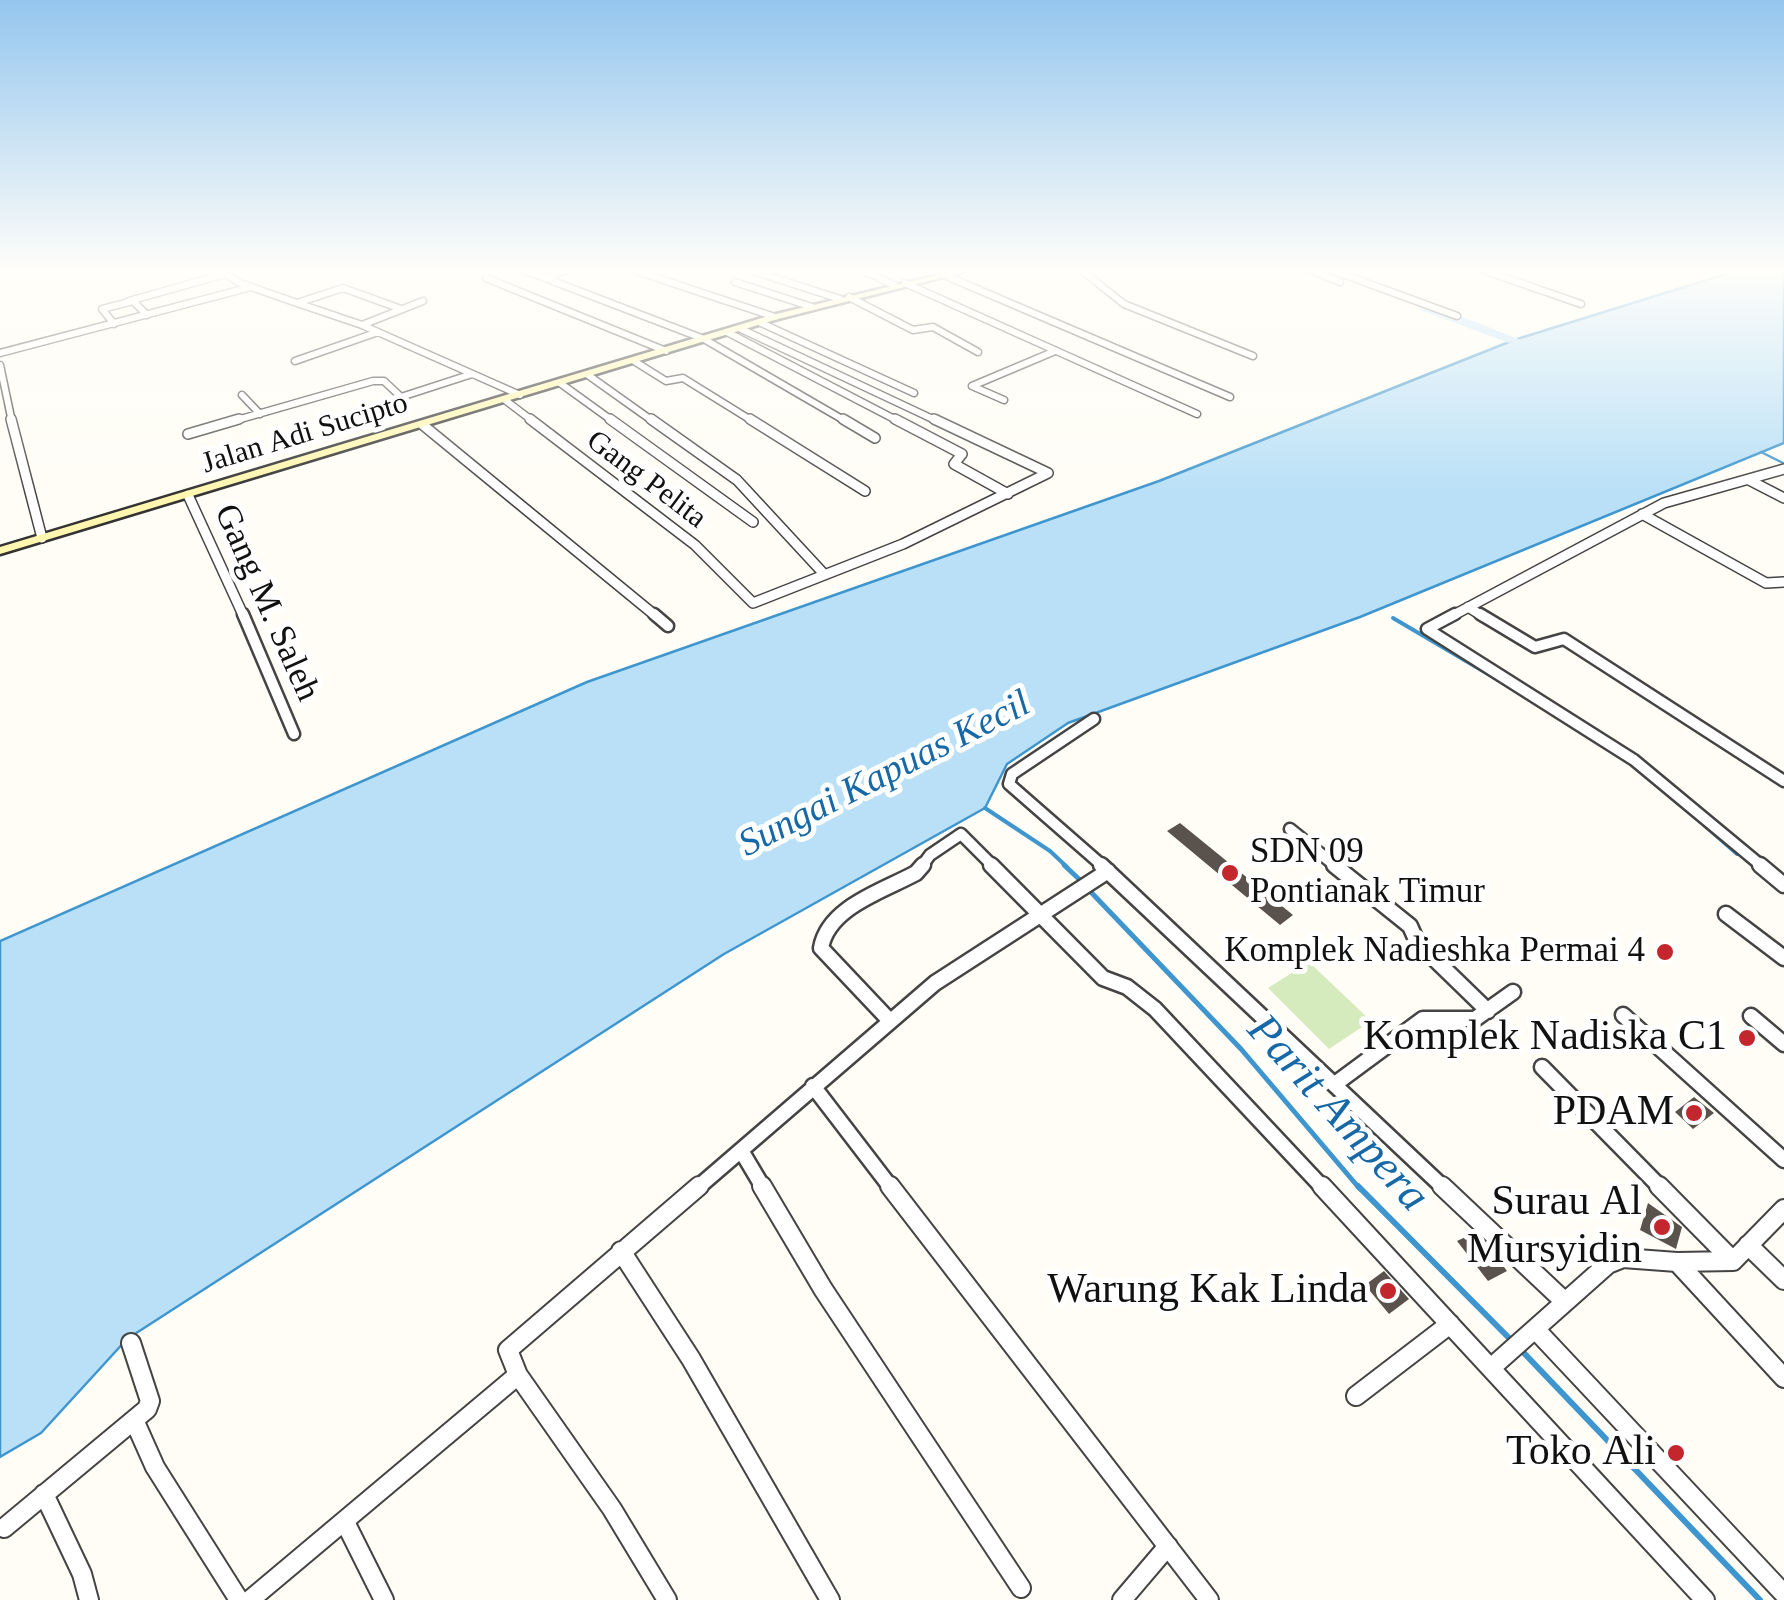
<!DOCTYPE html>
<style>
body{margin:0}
canvas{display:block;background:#fffdf5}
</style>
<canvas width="1784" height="1600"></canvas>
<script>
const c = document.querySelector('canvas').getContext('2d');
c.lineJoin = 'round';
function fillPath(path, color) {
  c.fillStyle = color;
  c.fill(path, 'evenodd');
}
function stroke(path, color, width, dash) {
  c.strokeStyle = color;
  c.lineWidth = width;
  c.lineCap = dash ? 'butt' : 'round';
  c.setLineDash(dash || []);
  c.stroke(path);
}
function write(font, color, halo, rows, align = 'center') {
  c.font = font + ' "Times New Roman",serif';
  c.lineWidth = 10;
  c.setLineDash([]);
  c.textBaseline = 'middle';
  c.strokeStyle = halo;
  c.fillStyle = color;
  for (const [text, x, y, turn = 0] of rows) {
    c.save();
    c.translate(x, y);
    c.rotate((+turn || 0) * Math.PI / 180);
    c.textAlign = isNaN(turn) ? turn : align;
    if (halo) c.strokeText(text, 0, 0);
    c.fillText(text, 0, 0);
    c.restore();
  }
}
const green = new Path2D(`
 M1309,962L1371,1021L1329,1049L1268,988Z`);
const water = new Path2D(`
 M1742,269H1784V443L1360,617L1068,723L1007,764L985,808L724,954L127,1339L41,1433L0,1457V941L587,682L1159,481L1514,340Z`);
const streamFar3 = new Path2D(`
 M1761,452L1783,463`);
const streamFar2 = new Path2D(`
 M1393,618L1505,684
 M985,808L1050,851L1067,867
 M1704,825L1737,854`);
const streamFar1 = new Path2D(`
 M1064,865L1081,881
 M1087,888L1241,1049L1360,1189`);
const stream = new Path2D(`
 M1358,1186L1511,1340
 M1522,1351L1760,1600`);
const river = new Path2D(`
 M1420,304H1430L1521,340L1509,343L1420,310Z`);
const building = new Path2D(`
 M1180,823L1293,915L1280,925L1167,831Z
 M1694,1097L1714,1113L1693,1129L1675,1112Z
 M1648,1203L1682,1227L1676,1249L1640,1230Z
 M1474,1233L1490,1248L1507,1271L1488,1281L1457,1241Z
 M1384,1271L1409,1299L1389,1314L1365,1285Z`);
const minorFar4 = new Path2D(`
 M217,269L240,283L297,303L343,288L401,309
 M520,269L545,278
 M570,269L545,278L704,339L847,422
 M630,269L775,317
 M860,269L894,285
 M1080,269L1124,304L1253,356
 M1308,269L1340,282
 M1329,269L1457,316
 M1480,269L1581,304
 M750,270L840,299
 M944,275L1230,397
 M486,278L666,351
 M735,282L812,307
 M905,283L1197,414
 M849,297L913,330L933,327L978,352
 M129,301L225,274
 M297,303L362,325L520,395
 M759,322L914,393
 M114,324L102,309L133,301L147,315
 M362,325L423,301
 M739,328L939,422
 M727,332L900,422
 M0,353L251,287
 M295,361L378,332
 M634,361L666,381L683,378L754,422
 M0,365L12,422
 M588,375L654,422
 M560,383L614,422
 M242,395L260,414
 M505,400L534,422
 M1004,400L972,386L1055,351
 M230,422L373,381H384L401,397L472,374`);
const minorFar3 = new Path2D(`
 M11,419L42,538
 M530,419L695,545L753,603L903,544L1048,473L934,419
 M610,419L753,522
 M651,419L737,480L824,574
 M750,419L865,491
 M843,419L875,438
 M895,419L962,454L954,464L1008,494
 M423,425L657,617
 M188,434L239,419
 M1749,480L1784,498
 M188,495L244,617
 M1642,514L1766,583L1784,582
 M1468,607L1484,617
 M1450,617L1664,503L1784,469`);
const minorFar2 = new Path2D(`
 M243,614L294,734
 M654,614L668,626
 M1455,614L1427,629L1634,760L1763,867
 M1480,614L1535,647L1564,639L1784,781
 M1094,719L1012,774L1009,784L1104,867
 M1290,829L1337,867
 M921,867L930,855L961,834L994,867`);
const minorFar1 = new Path2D(`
 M991,865L1103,978L1127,987L1155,1009L1324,1189
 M1101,865L1445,1189
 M1334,865L1410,926L1417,942L1488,1011
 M1760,865L1784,885
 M1726,914L1784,958
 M1623,1015L1784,1160
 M1751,1016L1784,1044
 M890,1021L821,948C828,907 883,891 916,873L923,865
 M1542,1067L1662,1189
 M1335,1084L1423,1019H1475L1513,992
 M813,1086L892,1189
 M742,1152L764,1189
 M696,1189L935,983L1108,871`);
const minor = new Path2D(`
 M762,1186L823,1289L1021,1588
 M890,1186L1209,1600
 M1322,1186L1705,1600
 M1442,1186L1564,1301
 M1659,1186L1733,1261
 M1784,1209L1733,1261L1677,1262L1784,1378
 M1748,1245L1784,1280
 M621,1251L691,1359L830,1600
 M1537,1331L1784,1594
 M1492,1367L1608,1264L1623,1258L1677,1262
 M1356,1396L1450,1324
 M134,1420L155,1467L239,1600
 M44,1494L82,1574L89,1600
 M345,1522L384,1600
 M4,1528L147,1409L150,1401L131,1343
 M250,1600L518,1375
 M667,1600L612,1509L518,1375L508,1350L699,1186
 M1122,1600L1168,1546`);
const secondary = new Path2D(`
 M963,269H975L778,319L0,554V547L772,315Z`);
const markers = [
 [1230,873,10,"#c4262e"],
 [1665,952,10,"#c4262e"],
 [1747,1038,10,"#c4262e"],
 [1694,1113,10,"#c4262e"],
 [1662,1227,10,"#c4262e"],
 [1388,1291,10,"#c4262e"],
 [1676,1453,10,"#c4262e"]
];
const farStreetnames = [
 ["Jalan Adi Sucipto",305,434,-17],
 ["Gang Pelita",646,480,37]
];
const streetNames = [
 ["Gang M. Saleh",266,603,66]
];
const poiNames = [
 ["SDN 09",1250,853],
 ["Pontianak Timur",1250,893],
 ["Komplek Nadieshka Permai 4",1645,952,"right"]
];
const waterNames = [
 ["Sungai Kapuas Kecil",885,775,-27]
];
const nearPoinames = [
 ["Komplek Nadiska C1",1727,1038],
 ["PDAM",1674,1113],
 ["Surau Al",1642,1203],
 ["Mursyidin",1642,1251],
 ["Warung Kak Linda",1368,1291],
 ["Toko Ali",1656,1453]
];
const nearWaternames = [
 ["Parit Ampera",1337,1114,48]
];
fillPath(green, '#d5ebbd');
fillPath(water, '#b9e0f7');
stroke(water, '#3f96cf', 2.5);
stroke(streamFar3, '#3f96cf', 2.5);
stroke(streamFar2, '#3f96cf', 4);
stroke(streamFar1, '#3f96cf', 5);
stroke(stream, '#3f96cf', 6);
fillPath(river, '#b9e0f7');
fillPath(building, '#5a524d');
stroke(minorFar4, '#444', 9);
stroke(minorFar3, '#444', 12);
stroke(minorFar2, '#444', 15);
stroke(minorFar1, '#444', 19);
stroke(minor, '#444', 22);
stroke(secondary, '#333', 5);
stroke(minorFar4, '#fff', 6);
stroke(minorFar3, '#fff', 9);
stroke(minorFar2, '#fff', 10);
stroke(minorFar1, '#fff', 14);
stroke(minor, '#fff', 18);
fillPath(secondary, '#fff6b0');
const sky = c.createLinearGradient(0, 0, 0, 493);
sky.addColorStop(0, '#95c6ee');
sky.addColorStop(0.55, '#fffefa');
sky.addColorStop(1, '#fffefa00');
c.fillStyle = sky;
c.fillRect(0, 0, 1784, 493);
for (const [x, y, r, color] of markers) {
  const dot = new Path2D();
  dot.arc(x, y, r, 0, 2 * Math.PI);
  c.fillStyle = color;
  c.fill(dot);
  stroke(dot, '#fff', 4);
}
write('30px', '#111', '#fff', farStreetnames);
write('35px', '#111', '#fff', streetNames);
write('35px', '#111', '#fff', poiNames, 'left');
write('italic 38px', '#1768a6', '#fff', waterNames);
write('42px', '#111', '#fff', nearPoinames, 'right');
write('italic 45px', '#1768a6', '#fff', nearWaternames);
</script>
